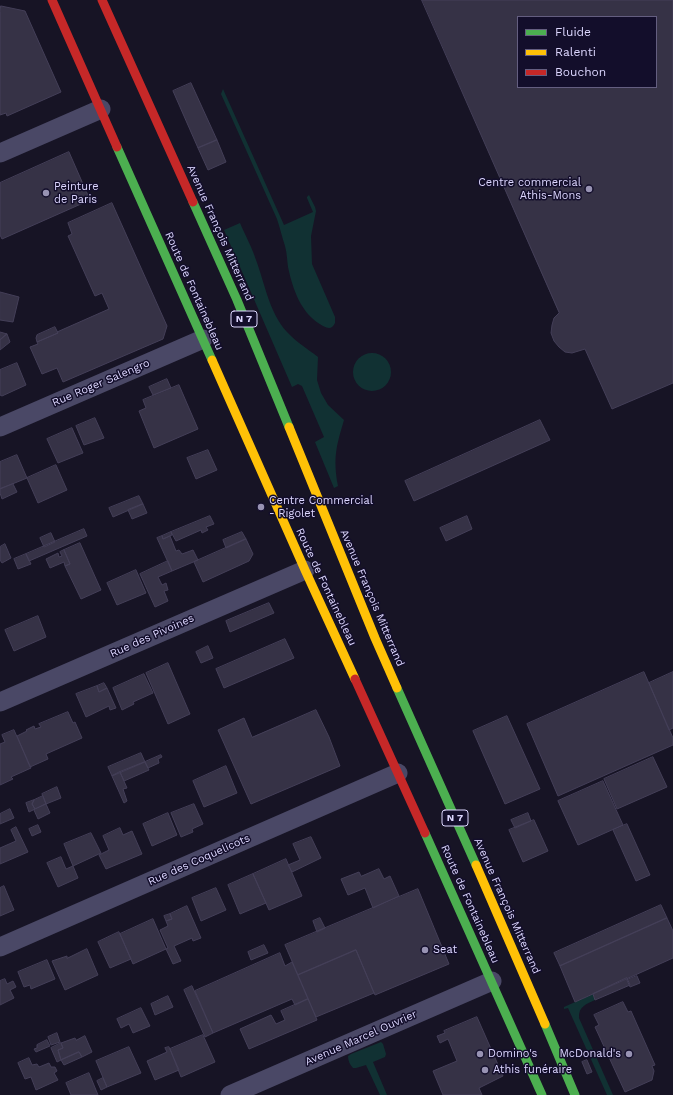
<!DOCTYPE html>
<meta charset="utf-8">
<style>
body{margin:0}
#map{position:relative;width:673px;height:1095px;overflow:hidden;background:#171425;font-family:"Work Sans",sans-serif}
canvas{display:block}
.legend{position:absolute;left:517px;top:16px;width:140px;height:72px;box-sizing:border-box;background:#130e2b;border:1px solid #645e80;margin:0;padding:5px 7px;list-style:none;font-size:12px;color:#ddd7ff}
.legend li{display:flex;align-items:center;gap:8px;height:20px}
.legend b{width:20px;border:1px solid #645e80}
</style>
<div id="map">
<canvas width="673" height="1095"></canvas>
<ul class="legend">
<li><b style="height:5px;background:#4caf50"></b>Fluide</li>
<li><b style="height:5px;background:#ffc107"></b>Ralenti</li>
<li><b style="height:5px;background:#c62828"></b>Bouchon</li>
</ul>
</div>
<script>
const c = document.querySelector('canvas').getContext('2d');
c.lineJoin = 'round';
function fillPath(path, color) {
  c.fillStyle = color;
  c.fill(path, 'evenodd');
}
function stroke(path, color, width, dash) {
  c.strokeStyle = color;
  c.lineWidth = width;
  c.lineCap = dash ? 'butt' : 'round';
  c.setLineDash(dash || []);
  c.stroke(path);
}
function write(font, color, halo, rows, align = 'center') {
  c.font = font + ' "Work Sans",sans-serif';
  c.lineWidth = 3;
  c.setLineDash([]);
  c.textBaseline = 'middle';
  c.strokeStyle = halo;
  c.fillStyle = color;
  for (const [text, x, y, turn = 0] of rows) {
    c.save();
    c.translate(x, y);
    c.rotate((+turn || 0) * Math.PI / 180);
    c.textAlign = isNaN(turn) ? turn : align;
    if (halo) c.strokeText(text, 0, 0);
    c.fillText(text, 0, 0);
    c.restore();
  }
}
const green = new Path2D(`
 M223,89L284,225L313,212L307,198V197L309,195L315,207L316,211L311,236L312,264L335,317V323C332,329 329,329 323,326C301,314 293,290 288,267C287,260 287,253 285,246C282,237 280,228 277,219L221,94Z
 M240,223C245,235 252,247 256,260C265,284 269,312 287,332C296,342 308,349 318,357L317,380L321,393L328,405L344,420C336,447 333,458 338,486L334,488L315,442L324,437L302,386L298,384L292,387L224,230Z
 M353 372a19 19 0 1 1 38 0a19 19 0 1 1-38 0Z
 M593,994L595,1000C586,1004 578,1007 579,1018L613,1095H607L568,1008L564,1009V1007Z
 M381,1042L383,1044L386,1054L385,1057L373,1062L387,1095H380L366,1065L356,1068H353C350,1065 348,1061 348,1056L351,1054Z`);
const building = new Path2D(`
 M422,0H673V383L612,409L585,349L572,353L565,352L559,347L554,341L551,333L552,325L554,318L559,313ZM518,17H656V87H518Z
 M1,6L25,11L61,92L7,116L6,113L0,115V12Z
 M191,83L217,140L198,148L173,91Z
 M217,140L226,162L208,170L198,148Z
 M69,152L90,200L2,239L0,235V183Z
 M112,203L167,326L163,339L63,382L57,368L42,374L30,347L38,344L37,342L58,333L57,332L109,309L102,293L95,296L68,236L72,234L68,223Z
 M0,292L19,297L13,322L0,320Z
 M55,327L58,333L37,342L36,338L37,335Z
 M0,332L7,334L0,340Z
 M7,334L10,342L0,350V340Z
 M17,363L26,385L2,396L0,395V370Z
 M167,379L171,388L153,395L149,387Z
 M179,385L198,429L154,448L139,411L146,408L143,400Z
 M95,418L104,438L84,445L76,426Z
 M540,420L550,440L414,501L405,481Z
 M72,428L83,453L58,463L47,439Z
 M208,450L217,470L196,479L187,458Z
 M17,455L27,478L0,489V462Z
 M56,465L67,490L38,503L27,478Z
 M13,484L17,492L2,499L0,493V489Z
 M139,496L143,504L113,517L109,508Z
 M143,504L147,513L132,519L128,510Z
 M210,516L214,524L206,527L208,530L202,533L201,530L176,541L171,532Z
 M467,516L472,529L446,541L440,528Z
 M84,529L87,536L29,561L26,554Z
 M171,532L172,535L163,539L162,536Z
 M242,532L246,539L226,548L223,540Z
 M51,533L55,542L44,547L40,538Z
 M162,536L163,539L170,536L176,551L179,550L182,554L193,550L198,560L172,571L157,538Z
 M246,539L253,554L249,561L203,582L194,562Z
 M80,543L101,590L81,599L65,566L70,564L64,550Z
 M5,544L11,558L2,563L0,560V547Z
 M64,550L70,564L65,566L64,562L50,568L46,559L58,553L59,557L62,556L60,552Z
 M26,554L31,564L18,569L14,559Z
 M168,561L172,571L158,577L162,585L166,583L168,590L164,591L168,601L155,607L140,574Z
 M136,570L146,593L117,605L107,583Z
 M269,603L274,613L230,632L226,621Z
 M38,616L46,637L14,651L5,630Z
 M285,639L294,658L224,688L216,669Z
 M208,646L213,658L201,663L196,652Z
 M168,663L190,714L168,724L146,673Z
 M644,672L673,738V745L558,796L527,724Z
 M673,672V728L669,730L649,683Z
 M144,674L153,693L133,702L134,704L122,710L113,688Z
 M104,683L107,688L99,692L97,686Z
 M97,686L99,692L107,688L116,708L110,710L109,706L86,717L76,694Z
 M316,710L329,737L340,766L251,804L218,730L244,718L252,737Z
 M68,712L73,723L75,722L82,738L46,754L48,759L30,767L17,736L27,731L26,730L34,726L35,729L41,727L39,724Z
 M507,716L540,789L505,804L473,731Z
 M14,730L31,768L11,777L13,779L0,785V744L5,742L2,735Z
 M141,753L145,762L112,776L108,767Z
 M161,755L162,757L158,759L159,763L148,768L145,762Z
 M653,757L667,787L617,809L604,779Z
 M145,762L149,770L124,781L120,772Z
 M226,766L237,793L204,807L193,781Z
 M120,772L127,788L123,789L127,801L124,803L112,776Z
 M603,781L623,825L578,845L558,801Z
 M57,787L61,798L46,804L42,794Z
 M43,796L46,804L35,809L32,804L34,800Z
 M34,800L32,804L35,809L29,812L26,803Z
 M46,804L50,813L38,819L34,810Z
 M194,804L203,824L192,829L193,832L181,837L171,813Z
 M10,809L14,818L0,824V814Z
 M168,813L177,835L152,846L143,824Z
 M528,813L531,821L515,828L511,820Z
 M534,820L548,851L523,862L509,830Z
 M627,824L650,875L636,881L613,830Z
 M38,825L41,832L32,836L29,829Z
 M16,827L28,852L0,864V848L16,841L11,830Z
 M120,828L123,835L132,831L142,854L106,869L99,855L109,850L103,836Z
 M91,833L101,853L73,866L64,844Z
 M311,837L321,858L292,872L288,865L300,860L293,844Z
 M61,857L66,869L73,866L78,878L58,887L47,863Z
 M286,859L302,896L269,910L253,874Z
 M379,869L384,879L390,876L399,896L373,908L365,888L348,895L341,879L359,872L361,876Z
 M253,874L266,903L240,914L228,885Z
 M4,886L14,910L0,916V888Z
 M216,888L226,910L201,921L192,898Z
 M418,889L449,964L375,995L356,950L298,975L285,945Z
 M661,905L667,918L560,966L554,953Z
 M187,906L201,938L193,941L192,938L174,946L181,961L173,964L166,949L168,948L160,930L168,926L166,921L172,919L170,914Z
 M170,914L172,919L166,921L164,916Z
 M320,918L325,928L317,932L313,921Z
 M667,918L673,931V958L575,1002L560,966Z
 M153,919L166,949L133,964L120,934Z
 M119,932L131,959L110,968L98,942Z
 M264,945L268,953L251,960L248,952Z
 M87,949L98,975L65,990L52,961L67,956V958Z
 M356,950L374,993L316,1017L298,975Z
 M280,953L285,966L292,962L308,999L295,1005L292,999L213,1033L195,991Z
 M47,960L55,979L31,989L30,985L24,987L18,972Z
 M637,976L640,983L630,987L627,980Z
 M627,978L630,985L595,1000L593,994Z
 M5,979L7,984L13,981L16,987L10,990L14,998L0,1005V981Z
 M192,986L213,1033L205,1037L184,990Z
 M168,996L173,1007L155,1015L151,1004Z
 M308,999L317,1020L249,1049L240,1029L271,1015L276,1024L285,1020L281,1011Z
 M623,1002L628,1012L631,1011L655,1065L652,1066L654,1071L652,1080L625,1092L595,1027L599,1025L594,1015Z
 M141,1008L150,1026L133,1033L129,1024L121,1028L117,1019Z
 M477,1017L503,1076L479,1088L482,1095H443L433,1071L457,1061L448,1039L440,1043L437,1036L445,1033L444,1031Z
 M57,1033L60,1042L51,1045L48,1037Z
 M203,1035L215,1062L181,1077L170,1049Z
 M85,1036L92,1052L82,1057L79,1052L61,1060L58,1050L63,1048L61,1043L75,1038L76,1040Z
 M47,1040L50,1046L36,1052L34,1049L37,1048V1045Z
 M61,1043L63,1048L58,1050L61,1060L57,1062L51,1048Z
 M129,1047L141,1073L107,1087L96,1061Z
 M169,1047L179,1070L155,1080L147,1061L167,1052L165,1048Z
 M79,1052L82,1057L64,1065L61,1060Z
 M29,1058L32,1065L37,1064L39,1067L49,1063L51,1067H55L57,1071L54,1073L58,1080L36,1090L31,1077L25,1079L18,1063Z
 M587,1060L592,1072L587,1074L582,1062Z
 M89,1073L98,1095H71L66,1083Z
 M103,1078L107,1087L101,1090L97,1081Z`);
const street = new Path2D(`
 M0,153L101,109
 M0,427L203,339
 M0,702L305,570
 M0,947L398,773
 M230,1095L492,981`);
const fast = new Path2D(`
 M117,147L212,360
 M193,202L237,300L289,427
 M397,688L476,865
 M425,833L542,1095
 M545,1024L575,1095`);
const slow = new Path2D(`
 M212,360L305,570L355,679
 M289,427L375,638L397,688
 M476,865L545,1024`);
const jam = new Path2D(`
 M52,0L117,147
 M102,0L193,202
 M355,679L425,833`);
const markers = [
 [589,189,4,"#9893b3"],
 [46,193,4,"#9893b3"],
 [261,507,4,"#9893b3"],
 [425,950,4,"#9893b3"],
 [480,1054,4,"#9893b3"],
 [629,1054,4,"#9893b3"],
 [485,1070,4,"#9893b3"]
];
const shields = [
 [244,319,26],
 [455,818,26]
];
const shieldNames = [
 ["N 7",244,319],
 ["N 7",455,818]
];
const poiNames = [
 ["Centre commercial",581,183,"right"],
 ["Athis-Mons",581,196,"right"],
 ["Peinture",54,187],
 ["de Paris",54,200],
 ["Centre Commercial",269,501],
 ["- Rigolet",269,514],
 ["Seat",433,950],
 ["Domino's",488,1054],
 ["McDonald's",621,1054,"right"],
 ["Athis funéraire",493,1070]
];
const streetNames = [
 ["Avenue François Mitterrand",220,233,66],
 ["Route de Fontainebleau",194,291,66],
 ["Rue Roger Salengro",101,383,-23],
 ["Route de Fontainebleau",326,587,65],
 ["Avenue François Mitterrand",372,598,67],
 ["Rue des Pivoines",152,636,-24],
 ["Rue des Coquelicots",199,860,-24],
 ["Route de Fontainebleau",470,904,66],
 ["Avenue François Mitterrand",507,906,66],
 ["Avenue Marcel Ouvrier",361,1038,-24]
];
fillPath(green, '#113133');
fillPath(building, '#363246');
stroke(building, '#443f58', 1);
stroke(street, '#4a4866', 19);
stroke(fast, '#4caf50', 9);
stroke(slow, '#ffc107', 9);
stroke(jam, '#c62828', 9);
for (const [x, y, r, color] of markers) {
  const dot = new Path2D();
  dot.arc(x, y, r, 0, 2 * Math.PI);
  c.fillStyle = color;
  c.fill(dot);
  stroke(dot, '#130e2b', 1.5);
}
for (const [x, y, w] of shields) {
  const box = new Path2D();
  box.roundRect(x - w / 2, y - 8, w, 16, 3);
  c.fillStyle = '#130e2b';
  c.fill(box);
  stroke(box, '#ddd7ff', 1);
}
write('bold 10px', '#ddd7ff', null, shieldNames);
write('11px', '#ddd7ff', '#130e2b', poiNames, 'left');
write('11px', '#ddd7ff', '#130e2b', streetNames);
</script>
